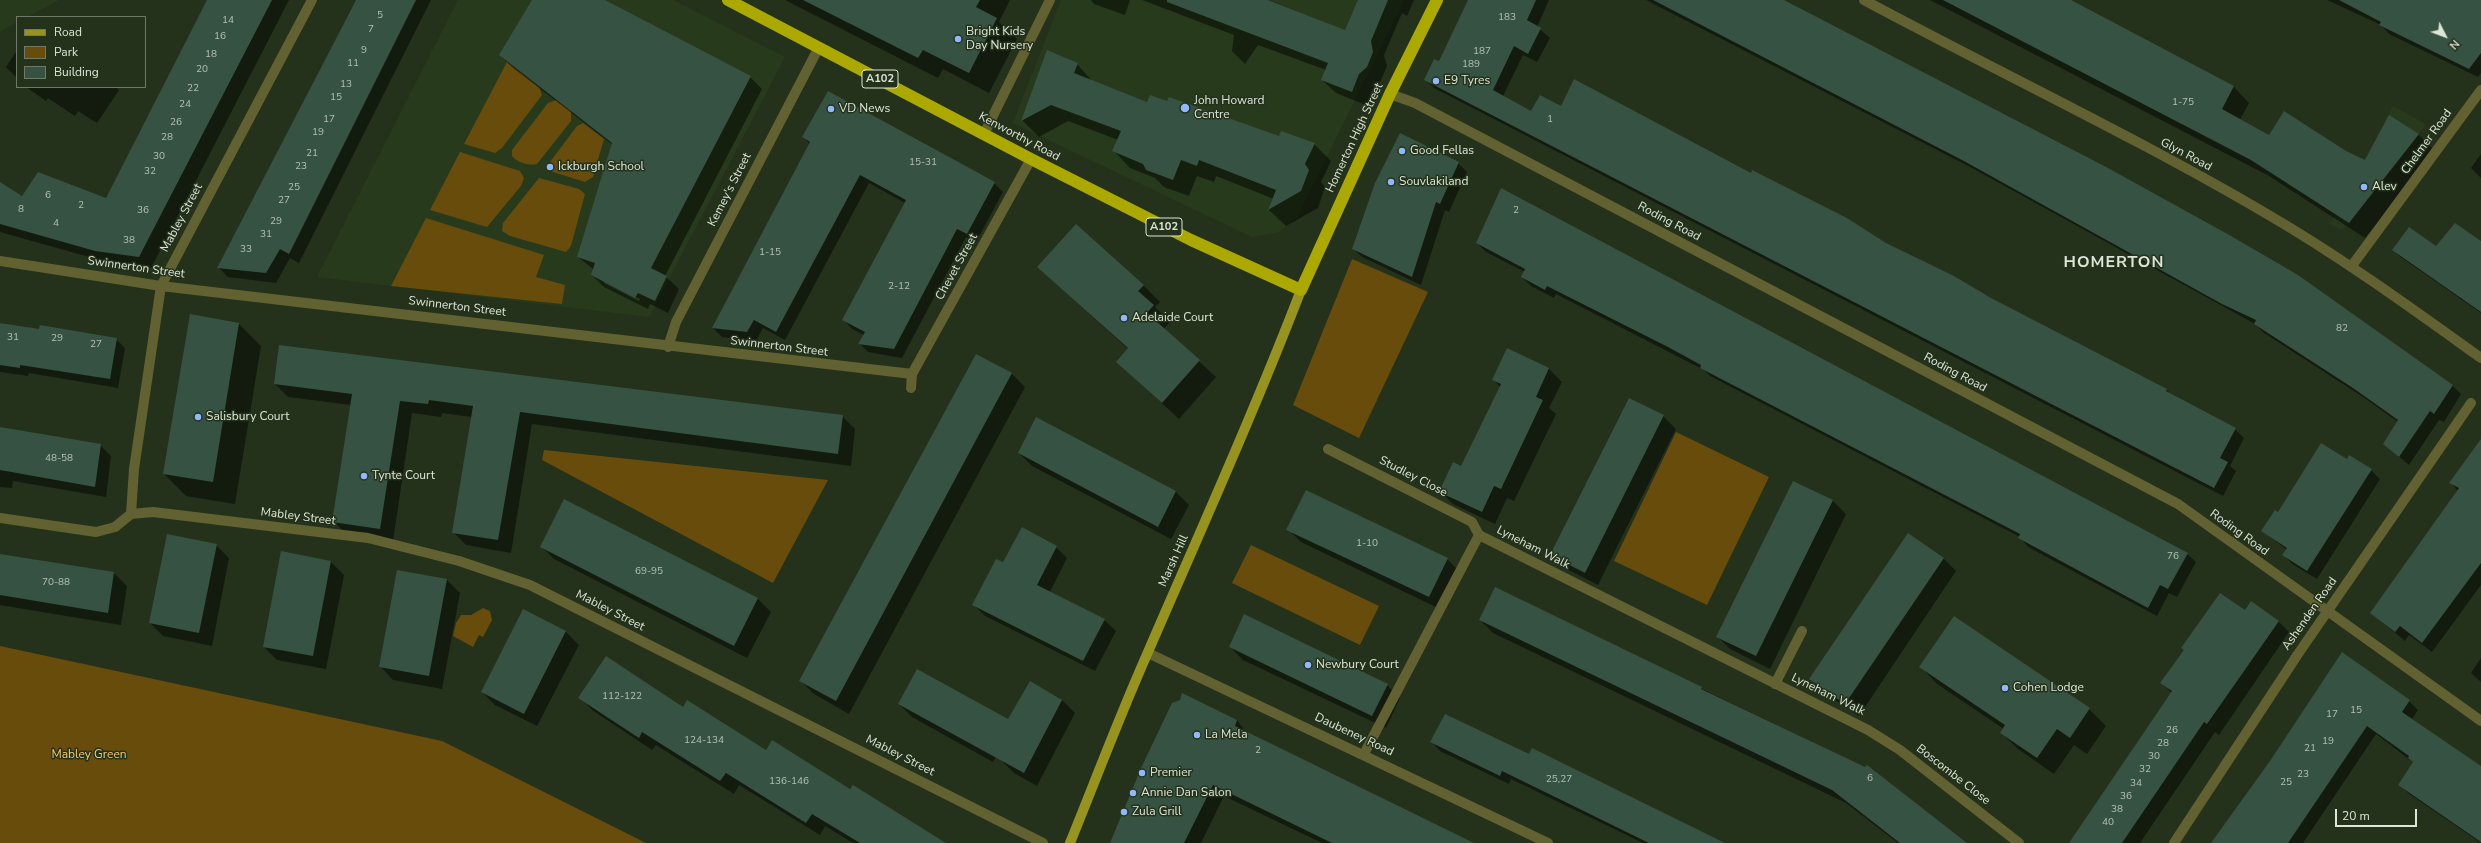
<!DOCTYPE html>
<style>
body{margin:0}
#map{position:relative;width:2481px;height:843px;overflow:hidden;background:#24321b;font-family:"Nunito Sans",sans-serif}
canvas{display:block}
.legend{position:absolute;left:16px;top:16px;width:130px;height:72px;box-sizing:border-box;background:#24321b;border:1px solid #6e7a66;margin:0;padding:5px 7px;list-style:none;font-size:12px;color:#dce5d7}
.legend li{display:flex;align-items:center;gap:8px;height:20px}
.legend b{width:20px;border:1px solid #6e7a66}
.north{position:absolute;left:2425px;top:16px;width:40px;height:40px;-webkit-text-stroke:3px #24321b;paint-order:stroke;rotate:132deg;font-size:11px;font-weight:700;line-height:16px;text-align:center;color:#dce5d7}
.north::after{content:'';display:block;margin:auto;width:14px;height:18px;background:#dce5d7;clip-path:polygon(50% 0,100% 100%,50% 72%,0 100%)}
.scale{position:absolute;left:2335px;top:809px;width:82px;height:18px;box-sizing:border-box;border:2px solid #dce5d7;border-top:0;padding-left:5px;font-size:12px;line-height:14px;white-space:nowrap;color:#dce5d7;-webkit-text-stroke:3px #24321b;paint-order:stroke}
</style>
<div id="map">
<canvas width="2481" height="843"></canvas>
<ul class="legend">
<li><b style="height:5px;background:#96941f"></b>Road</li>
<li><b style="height:11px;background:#674c0c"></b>Park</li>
<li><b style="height:11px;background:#365242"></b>Building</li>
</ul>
<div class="north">N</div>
<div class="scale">20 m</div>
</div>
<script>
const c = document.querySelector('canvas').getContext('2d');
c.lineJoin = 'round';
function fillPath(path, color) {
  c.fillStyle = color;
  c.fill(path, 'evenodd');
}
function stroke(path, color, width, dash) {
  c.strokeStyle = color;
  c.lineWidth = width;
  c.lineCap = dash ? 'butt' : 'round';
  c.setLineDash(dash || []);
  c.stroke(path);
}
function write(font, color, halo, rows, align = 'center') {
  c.font = font + ' "Nunito Sans",sans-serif';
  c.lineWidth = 3;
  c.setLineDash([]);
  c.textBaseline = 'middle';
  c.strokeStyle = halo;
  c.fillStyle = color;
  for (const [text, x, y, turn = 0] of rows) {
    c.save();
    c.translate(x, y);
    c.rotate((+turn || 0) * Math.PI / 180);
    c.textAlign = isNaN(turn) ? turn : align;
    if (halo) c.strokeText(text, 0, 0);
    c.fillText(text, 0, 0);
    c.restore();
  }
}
const built = new Path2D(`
 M0,0H59L27,17H17V22L0,32Z
 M458,0H673L785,57L649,317L317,277Z
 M1061,0H1404L1297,218L1279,232L1252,237L1013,123Z
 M2393,106L2426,124L2394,167L2342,230L2330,224Z`);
const green = new Path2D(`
 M507,62L539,87L542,95L502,148L495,153L464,144Z
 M556,100L571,111V121L537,164C529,166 518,163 512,156V150L548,103Z
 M583,123L604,139L593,177L585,182L553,172L549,167L550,162L577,126Z
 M460,152L520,171L524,178L521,186L487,227L430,210Z
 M539,178L579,189L585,194L571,246L566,252L510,236L502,231L503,223Z
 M426,218L544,255L536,277L565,285L562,304L391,286Z
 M1352,259L1428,292L1359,438L1293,405Z
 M1676,432L1769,477L1707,605L1614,561Z
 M544,450L828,480L773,583L542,460Z
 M1251,545L1379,606L1360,645L1232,583Z
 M483,608L490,611L492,620L483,637L479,635L473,647L453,636L456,623L461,615H471Z
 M0,646L442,741L646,843H0Z`);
const shadow = new Path2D(`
 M209,0H289L151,268L107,262L0,232V183L22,198L107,200Z
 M356,0H431L299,263L290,258L276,283L228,277L218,267Z
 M533,0H603L750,77L762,89L665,276L679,289L668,313L650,304L648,309L604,287L592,275L594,270L578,257L613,145L512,67L500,55ZM604,281L640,299L639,301L604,283Z
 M785,0H1010L999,22L1017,39L989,93L943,69L938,78Z
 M1091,0H1130L1125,15L1094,4Z
 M1142,0H1269L1346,31L1360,0H1414L1407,16L1402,13L1384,55L1387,66L1381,80L1373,88L1366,105L1336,93L1322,80L1326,70L1258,45L1245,64L1232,51L1234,35Z
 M1471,0H1549L1537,27L1550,38L1537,62L1523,55L1503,96L1532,112L1561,107L1751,174L2167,390L2172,395L2235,429L2244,438L2230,466L2236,471L2223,496L1434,88L1425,79L1439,62Z
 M1646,0H1782L2452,385L2461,394L2444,422L2439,420L2409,465L2384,444L2398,422L2363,397L2264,333L2255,324L1972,168Z
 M1930,0H2069L2233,86L2249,103L2240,120L2270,136L2345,152L2366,162L2389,116L2419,135L2435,151L2365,238L2269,176Z
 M2327,0H2467L2481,7V73L2478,77L2389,34L2381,25L2366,18Z
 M17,50V78L6,67Z
 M1047,52L1077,64L1093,82L1148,104L1280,138L1314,144L1331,161L1321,182L1325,187L1318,208L1286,226L1269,210L1274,199L1216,176L1214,182L1197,176L1189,196L1164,187L1155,178L1130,168L1114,151L1118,140L1068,121L1039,137L1023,121Z
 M26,87H116L119,90L97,123L78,111L75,116L48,98L46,101Z
 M1400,134L1458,163L1467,172L1449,212L1445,210L1421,285L1362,257L1353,249Z
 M803,137L994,183L1003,192L976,242L966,237L902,358L868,352L860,344L864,335L852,329L844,320L905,203L869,183L785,340L763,328L756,341L722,337L713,328L810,144Z
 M2481,154V178L2471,168Z
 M2481,241V313L2402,258L2393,250L2436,247Z
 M1477,243L2187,554L2196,562L2177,597L2169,593L2157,616L2028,547L2020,537L1710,376L1704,370L1556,294L1554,298L1531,286L1522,277L1525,272L1486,252Z
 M1038,267L1143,285L1160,302L1155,307L1170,322L1164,329L1216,377L1179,419L1117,362L1128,349Z
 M239,324L261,346L235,504L186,496L164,474Z
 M0,325L116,339L125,348L118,388L29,373L28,376L0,372Z
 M976,355L1012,374L1025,387L849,714L814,694L801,681Z
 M1549,369L1562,382L1549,408L1556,414L1514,501L1507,498L1495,524L1453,504L1440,491L1462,467L1500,387L1493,379Z
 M275,384L842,416L855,429L851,466L532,424L511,553L466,545L453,532L472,417L442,413L441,417L412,413L393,541L346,534L333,521L351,405L288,397Z
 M1663,416L1676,429L1598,585L1565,568L1552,555Z
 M1037,419L1176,492L1189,505L1171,539L1032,466L1019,453Z
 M0,440L100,445L111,456L106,497L13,481L12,488L0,487Z
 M2481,441V585L2432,652L2409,635L2405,641L2371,613L2458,491L2451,483Z
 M2347,460L2371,470L2380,479L2317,579L2292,564L2284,555L2287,550L2263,531L2279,513Z
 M1794,482L1833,501L1846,514L1770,669L1730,649L1717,636Z
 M564,501L758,599L771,612L747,658L554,559L541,546Z
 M1288,529L1447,559L1460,572L1442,610L1301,542Z
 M216,545L229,558L212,646L163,636L150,623Z
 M1056,547L1067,558L1050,592L1104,620L1116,631L1095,671L985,616L974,605L1003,564Z
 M282,552L331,562L344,575L326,669L277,660L264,647Z
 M0,555L114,573L127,586L121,625L0,605Z
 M1943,558L1956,571L1859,716L1823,692L1810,679Z
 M447,580L460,593L442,689L393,680L380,666Z
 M1495,589L1866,768L1966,843H1898L1846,803L1493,633L1480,620Z
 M524,611L566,632L579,645L537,726L495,705L482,692Z
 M2245,611L2278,621L2289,632L2219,735L2215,732L2140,843H2070L2172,693L2162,683Z
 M1955,617L2089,709L2106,726L2087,754L2074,745L2054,774L2018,749L2001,733L2004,729L1937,684L1921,667Z
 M1230,647L1387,685L1400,698L1386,728L1243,660Z
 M2343,653L2409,701L2418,710L2412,719L2481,767V843L2408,793L2399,784L2414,763L2376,734L2303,843H2212L2271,761Z
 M2481,658V682L2471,673Z
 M580,697L683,709L938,843H853L825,826L820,835L739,785L734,794L656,745L652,750L592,710Z
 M1062,700L1075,713L1037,786L1014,773L1001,760L1009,736L993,762L912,717L899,704L1013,729Z
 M1237,720L1247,734L1472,843H1322L1224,796L1201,843H1111Z
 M1432,742L1529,756L1723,843H1643L1511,779L1509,784L1440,751Z`);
const building = new Path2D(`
 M207,0H272L139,257L95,251L0,224V182L22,196L38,172L106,198Z
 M356,0H416L289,254L280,249L266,273L217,268Z
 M532,0H605L751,76L651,268L667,276L655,301L638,293L635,298L591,275L595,263L577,257L612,143L499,55Z
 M803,0H980L976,7L997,18L969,73L923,50L918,58Z
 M1167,0H1268L1345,30L1358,0H1388L1371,41L1373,52L1367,67L1359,74L1352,92L1321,80L1328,63L1167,2Z
 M1468,0H1536L1527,20L1541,28L1528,54L1514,46L1493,90L1531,111L1540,95L1561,106L1574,79L1751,173L1752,170L1847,218L1886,243L1954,276L1991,298L2167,389L2166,391L2236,428L2220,458L2228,462L2214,488L1424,80L1434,59L1439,61Z
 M1653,0H1784L2108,168L2231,236L2298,275L2453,385L2434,414L2430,411L2399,457L2383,444L2398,420L2353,388L2254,324L2256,320L2222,304L1962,160Z
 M1943,0H2071L2234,86L2222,109L2269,135L2284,111L2346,151L2365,160L2389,115L2419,134L2349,223L2251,160Z
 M2339,0H2481V53L2469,69L2379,25L2381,22Z
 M1047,50L1078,63L1074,73L1147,102L1150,95L1167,101L1169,97L1279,136L1281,131L1315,143L1305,164L1309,170L1301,191L1268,210L1276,190L1199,160L1197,166L1181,160L1173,180L1146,170L1143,164L1112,151L1121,131L1051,105L1021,121Z
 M828,91L995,182L967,234L957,229L894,349L858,344L865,332L842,320L906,200L860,175L776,332L754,320L747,332L712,328L810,142L802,137Z
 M1400,133L1459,162L1440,204L1436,202L1412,277L1352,249L1375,183Z
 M1501,188L2188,553L2168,589L2160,585L2148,608L2018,538L2020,534L1700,368L1701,365L1668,347L1547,286L1545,290L1521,277L1525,269L1476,243Z
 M2455,223L2481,241V312L2392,250L2409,227L2436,246Z
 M1076,224L1144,285L1138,291L1154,305L1147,313L1200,360L1162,403L1116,362L1128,348L1037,267Z
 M190,314L239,323L213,482L163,474Z
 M0,323L39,329L40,325L117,338L110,379L20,365V368L0,365Z
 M279,345L843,415L838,454L520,412L498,540L452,533L473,406L429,400L428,404L400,401L380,529L332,522L352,394L274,384Z
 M1507,348L1549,368L1536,397L1543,400L1501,489L1494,486L1482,512L1439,492L1453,462L1461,466L1501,384L1492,380Z
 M976,354L1012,373L836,701L799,681Z
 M1629,398L1664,415L1585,573L1550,555Z
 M1036,417L1176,491L1158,527L1018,453Z
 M0,427L101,444L95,487L0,470Z
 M2481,439V563L2422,643L2400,626L2395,632L2370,613L2459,488L2449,483Z
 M2321,443L2347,459L2349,455L2372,469L2307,571L2282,555L2287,548L2261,531L2275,510L2278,512Z
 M1793,481L1833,500L1756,656L1716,637Z
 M1306,490L1448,558L1429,597L1286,530Z
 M564,499L758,598L734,646L540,547Z
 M1022,527L1057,546L1037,585L1105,619L1083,661L972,605L996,559L1003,562Z
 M1908,533L1944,558L1845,704L1809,679Z
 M167,534L217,544L199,633L149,623Z
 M281,551L331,561L313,656L263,647Z
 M0,554L114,572L108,613L0,595Z
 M397,570L447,579L429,676L379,667Z
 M1495,587L1702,687L1701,689L1865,767L1867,765L1967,843H1900L1832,790L1479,620Z
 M2220,593L2245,610L2251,601L2279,621L2207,724L2204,722L2122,843H2069L2172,691L2160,683L2184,650L2181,648Z
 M523,609L566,631L524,714L481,692Z
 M1244,614L1388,684L1372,716L1229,647Z
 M1954,616L2090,708L2070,738L2057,729L2037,758L2000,733L2005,725L1919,667Z
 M2342,652L2410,700L2402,712L2481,766V842L2398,785L2413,762L2408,758L2409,756L2367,726L2288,843H2211L2270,761Z
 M606,656L683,707L687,700L766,750L772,740L850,789L853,785L946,843H860L812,814L806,823L726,773L720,781L642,732L639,738L578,698Z
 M917,669L1008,719L1030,681L1062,700L1024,773L898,704Z
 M1182,693L1237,720L1235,726L1474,843H1332L1213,785L1184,843H1110L1142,766L1172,703L1180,700Z
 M1445,714L1529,754L1532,748L1725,843H1649L1502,771L1500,776L1430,742Z`);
const minor = new Path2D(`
 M312,0L161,286L134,469L131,514L153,512L368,538L459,561L530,585L1043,843
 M1864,0C1998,72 2136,137 2267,214C2341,257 2411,308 2481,358
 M1390,94L1415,103L2178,504L2481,721
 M984,134L1050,0
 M0,261L161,286L912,374
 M2351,267L2481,90
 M668,347L676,322L819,47
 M911,388L912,374L1031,159
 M1328,449L1472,522L1479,535
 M0,518L96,532L115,527L131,514
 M1479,535L1868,730L1900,750L2019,843
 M1148,653L1548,843
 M1775,684L1802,631
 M1364,754L1479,535
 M2174,843L2298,654L2471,403`);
const major = new Path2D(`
 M1070,843C1096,779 1120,715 1148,652C1200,532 1254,412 1301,290`);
const highway = new Path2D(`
 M728,0L1031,159L1191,240L1301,290L1390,94L1437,0`);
const markers = [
 [958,39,4,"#91b8fd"],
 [1436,81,4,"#91b8fd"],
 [1185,108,5,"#91b8fd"],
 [831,109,4,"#91b8fd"],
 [1402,151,4,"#91b8fd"],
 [550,167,4,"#91b8fd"],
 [1391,182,4,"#91b8fd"],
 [2364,187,4,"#91b8fd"],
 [1124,318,4,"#91b8fd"],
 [198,417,4,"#91b8fd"],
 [364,476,4,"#91b8fd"],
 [1308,665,4,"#91b8fd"],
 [2005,688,4,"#91b8fd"],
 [1197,735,4,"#91b8fd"],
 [1142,773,4,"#91b8fd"],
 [1133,793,4,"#91b8fd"],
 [1124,812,4,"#91b8fd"]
];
const numberNames = [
 ["5",380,16],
 ["183",1507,18],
 ["14",228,21],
 ["7",371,30],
 ["16",220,37],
 ["9",364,51],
 ["187",1482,52],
 ["18",211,55],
 ["11",353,64],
 ["189",1471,65],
 ["20",202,70],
 ["13",346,85],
 ["22",193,89],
 ["15",336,98],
 ["1-75",2183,103],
 ["24",185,105],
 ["17",329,120],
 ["1",1550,120],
 ["26",176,123],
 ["19",318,133],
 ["28",167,138],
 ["21",312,154],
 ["30",159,157],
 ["15-31",923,163],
 ["23",301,167],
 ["32",150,172],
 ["25",294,188],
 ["6",48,196],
 ["27",284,201],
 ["2",81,206],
 ["8",21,210],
 ["36",143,211],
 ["2",1516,211],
 ["29",276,222],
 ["4",56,224],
 ["31",266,235],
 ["38",129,241],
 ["33",246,250],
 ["1-15",770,253],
 ["2-12",899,287],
 ["82",2342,329],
 ["31",13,338],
 ["29",57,339],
 ["27",96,345],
 ["48-58",59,459],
 ["1-10",1367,544],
 ["76",2173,557],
 ["69-95",649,572],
 ["70-88",56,583],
 ["112-122",622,697],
 ["15",2356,711],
 ["17",2332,715],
 ["26",2172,731],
 ["124-134",704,741],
 ["19",2328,742],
 ["28",2163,744],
 ["21",2310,749],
 ["2",1258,751],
 ["30",2154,757],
 ["32",2145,770],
 ["23",2303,775],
 ["6",1870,779],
 ["25,27",1559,780],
 ["136-146",789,782],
 ["25",2286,783],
 ["34",2136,784],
 ["36",2126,797],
 ["38",2117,810],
 ["40",2108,823]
];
const shields = [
 [880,79,36],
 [1164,227,36]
];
const shieldNames = [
 ["A102",880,79],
 ["A102",1164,227]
];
const poiNames = [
 ["Bright Kids",966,32],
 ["Day Nursery",966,46],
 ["E9 Tyres",1444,81],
 ["John Howard",1194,101],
 ["Centre",1194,115],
 ["VD News",839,109],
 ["Good Fellas",1410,151],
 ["Ickburgh School",558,167],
 ["Souvlakiland",1399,182],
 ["Alev",2372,187],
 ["Adelaide Court",1132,318],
 ["Salisbury Court",206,417],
 ["Tynte Court",372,476],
 ["Newbury Court",1316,665],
 ["Cohen Lodge",2013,688],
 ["La Mela",1205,735],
 ["Premier",1150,773],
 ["Annie Dan Salon",1141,793],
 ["Zula Grill",1132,812]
];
const streetNames = [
 ["Kenworthy Road",1019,137,28],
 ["Homerton High Street",1355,138,-65],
 ["Chelmer Road",2427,142,-54],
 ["Glyn Road",2186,155,28],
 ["Kemey's Street",730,190,-63],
 ["Mabley Street",182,218,-62],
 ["Roding Road",1669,222,28],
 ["Chevet Street",957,267,-61],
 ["Swinnerton Street",136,268,8],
 ["Swinnerton Street",457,307,7],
 ["Swinnerton Street",779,347,7],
 ["Roding Road",1955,373,28],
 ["Studley Close",1413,477,27],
 ["Mabley Street",298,517,7],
 ["Roding Road",2239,533,36],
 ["Lyneham Walk",1533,548,27],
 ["Marsh Hill",1174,561,-66],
 ["Mabley Street",610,611,27],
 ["Ashenden Road",2310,614,-55],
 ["Lyneham Walk",1828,695,26],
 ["Daubeney Road",1354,735,25],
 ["Mabley Street",900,756,27],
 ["Boscombe Close",1953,775,38]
];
const parkNames = [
 ["Mabley Green",89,755]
];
const districtNames = [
 ["HOMERTON",2114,263]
];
fillPath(built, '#283a1c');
fillPath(green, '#674c0c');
fillPath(shadow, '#0007');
fillPath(building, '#365242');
stroke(minor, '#626131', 10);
stroke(major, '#96941f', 10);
stroke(highway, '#aba800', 12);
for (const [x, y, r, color] of markers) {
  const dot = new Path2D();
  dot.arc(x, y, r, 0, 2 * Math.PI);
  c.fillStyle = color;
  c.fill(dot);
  stroke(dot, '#24321b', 1.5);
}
write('10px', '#b2c0b2', null, numberNames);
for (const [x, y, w] of shields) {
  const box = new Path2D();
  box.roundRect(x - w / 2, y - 9, w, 18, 3);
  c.fillStyle = '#24321b';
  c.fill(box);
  stroke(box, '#dce5d7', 1);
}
write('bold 11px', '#dce5d7', null, shieldNames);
write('12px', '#dce5d7', '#24321b', poiNames, 'left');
write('12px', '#dce5d7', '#24321b', streetNames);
write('12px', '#f9ca6c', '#24321b', parkNames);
c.letterSpacing = '1px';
write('bold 16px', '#dce5d7', '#24321b', districtNames);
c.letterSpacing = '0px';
</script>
